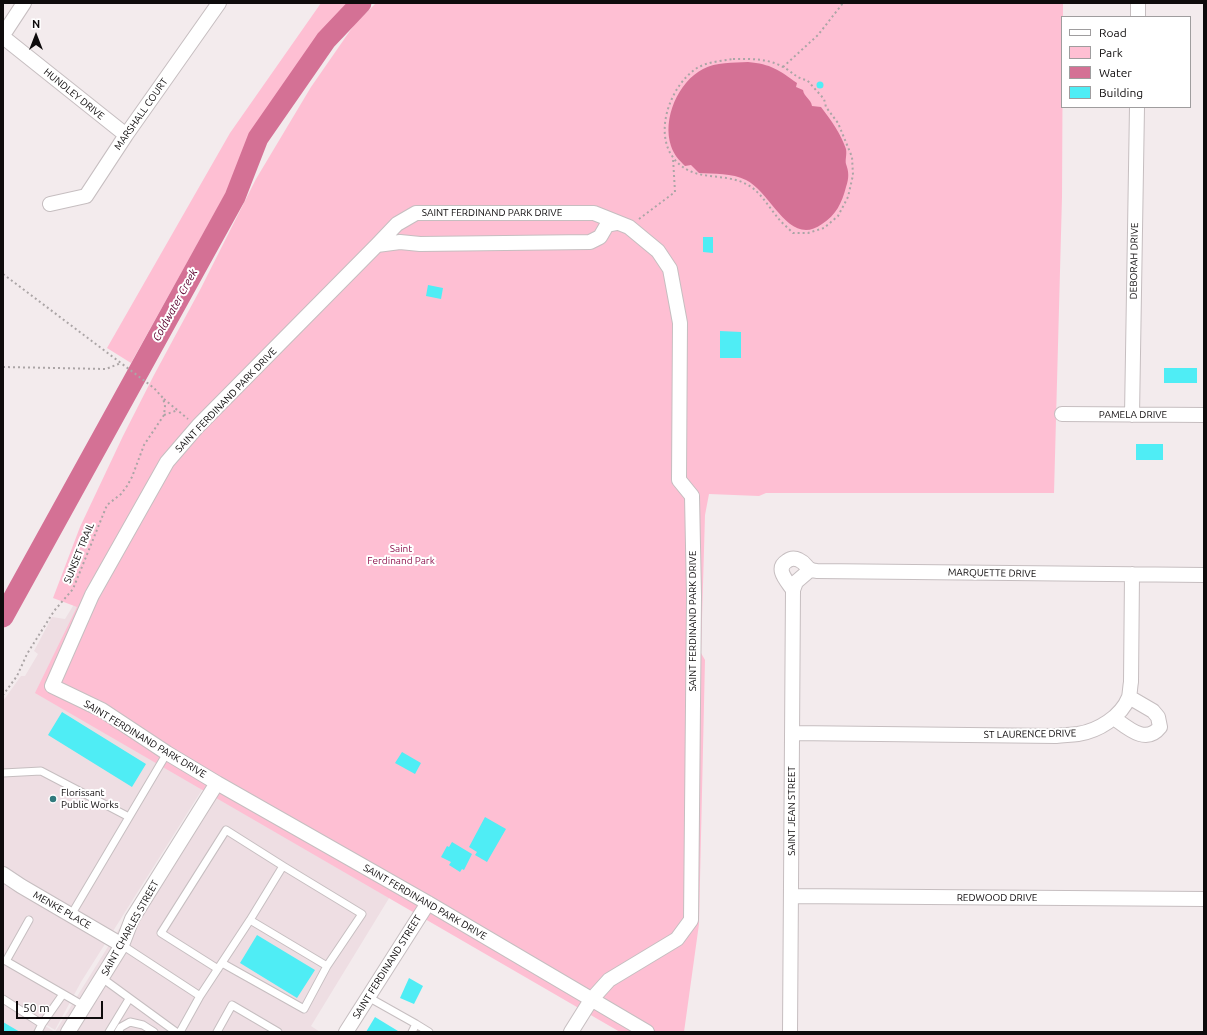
<!DOCTYPE html>
<style>
body{margin:0}
#map{position:relative;width:1207px;height:1035px;overflow:hidden;background:#f3ebed;font-family:Ubuntu,sans-serif}
canvas{display:block}
.frame{position:absolute;inset:0;border:4px solid #0e0b0c;pointer-events:none}
.legend{position:absolute;left:1061px;top:16px;width:130px;height:92px;box-sizing:border-box;background:#fff;border:1px solid #9f9d9e;margin:0;padding:5px 7px;list-style:none;font-size:12px;color:#0e0b0c}
.legend li{display:flex;align-items:center;gap:8px;height:20px}
.legend b{width:20px;border:1px solid #9f9d9e}
.north{position:absolute;left:16px;top:16px;width:40px;height:40px;-webkit-text-stroke:3px #fff;paint-order:stroke;rotate:0deg;font-size:11px;font-weight:700;line-height:16px;text-align:center;color:#0e0b0c}
.north::after{content:'';display:block;margin:auto;width:14px;height:18px;background:#0e0b0c;clip-path:polygon(50% 0,100% 100%,50% 72%,0 100%)}
.scale{position:absolute;left:16px;top:1001px;width:87px;height:18px;box-sizing:border-box;border:2px solid #0e0b0c;border-top:0;padding-left:5px;font-size:12px;line-height:14px;white-space:nowrap;color:#0e0b0c;-webkit-text-stroke:3px #fff;paint-order:stroke}
</style>
<div id="map">
<canvas width="1207" height="1035"></canvas>
<div class="frame"></div>
<ul class="legend">
<li><b style="height:5px;background:#fff"></b>Road</li>
<li><b style="height:11px;background:#febfd3"></b>Park</li>
<li><b style="height:11px;background:#d47195"></b>Water</li>
<li><b style="height:11px;background:#4fedf5"></b>Building</li>
</ul>
<div class="north">N</div>
<div class="scale">50 m</div>
</div>
<script>
const c = document.querySelector('canvas').getContext('2d');
c.lineJoin = 'round';
function fillPath(path, color) {
  c.fillStyle = color;
  c.fill(path, 'evenodd');
}
function stroke(path, color, width, dash) {
  c.strokeStyle = color;
  c.lineWidth = width;
  c.lineCap = dash ? 'butt' : 'round';
  c.setLineDash(dash || []);
  c.stroke(path);
}
function write(font, color, halo, rows, align = 'center') {
  c.font = font + ' Ubuntu,sans-serif';
  c.lineWidth = 4;
  c.setLineDash([]);
  c.textBaseline = 'middle';
  c.strokeStyle = halo;
  c.fillStyle = color;
  for (const [text, x, y, turn = 0] of rows) {
    c.save();
    c.translate(x, y);
    c.rotate((+turn || 0) * Math.PI / 180);
    c.textAlign = isNaN(turn) ? turn : align;
    if (halo) c.strokeText(text, 0, 0);
    c.fillText(text, 0, 0);
    c.restore();
  }
}
const built = new Path2D(`
 M89,580L217,766L81,982L55,1030L3,998V701L21,676H25L38,654L34,651L52,617L65,619Z
 M209,784L394,890L311,1026L320,1032H55Z
 M3,1000L55,1032H3Z`);
const green = new Path2D(`
 M321,3H347L325,28L251,131L229,187L131,363L107,348L230,133Z
 M376,3H1063L1062,197L1054,493H766L759,496L709,494L705,515L701,653L705,660L699,924L684,1032H620L35,693L77,607L53,598L80,527L123,436L154,375L201,288L256,179L311,87L354,25Z`);
const water = new Path2D(`
 M748,62C771,64 779,70 797,83L796,87L803,90C804,97 811,99 812,106L821,107C831,120 841,134 846,149C847,155 845,160 846,164C849,172 849,178 846,187C842,203 836,215 822,224C789,248 772,193 746,180C732,173 714,174 699,173L691,165L685,166C679,160 674,155 671,146C662,119 678,82 703,69C716,62 733,63 748,62Z`);
const river = new Path2D(`
 M3,617L235,197L258,138L326,40L361,3`);
const building = new Path2D(`
 M816.5 85a3.5 3.5 0 1 1 7 0a3.5 3.5 0 1 1-7 0Z
 M703,237H713V253L703,252Z
 M428,285L443,288L441,299L426,296Z
 M720,331L741,332V358H720Z
 M1164,368H1197V383H1164Z
 M1136,444H1163V460H1136Z
 M62,712L146,764L132,787L48,735Z
 M402,752L421,763L415,774L395,763Z
 M485,817L506,829L487,862L475,855L477,852L469,847Z
 M452,842L472,854L464,870L462,869L460,872L449,865L451,862L441,857L447,846L449,847Z
 M257,935L315,970L297,998L240,963Z
 M409,978L423,986L414,1004L400,998Z
 M375,1017L398,1031L397,1032H366Z
 M3,1022L20,1032H3Z`);
const path = new Path2D(`
 M733,59C752,59 768,58 785,68C793,73 798,79 807,80L824,99L826,107L838,123L852,157L853,175L848,197L838,216L824,228L808,233H793C788,228 782,223 778,218C768,206 759,189 744,183C723,173 696,181 678,163C651,138 669,86 697,68C707,62 721,61 733,59Z
 M783,67L818,35L843,3
 M639,219L675,192L673,158
 M3,274L154,388L163,398L165,406L164,415L144,445L132,477L127,486L121,494L107,505L73,589L54,611L27,654L17,676L3,695
 M3,367L106,369L121,363
 M164,399L188,419
 M164,415L178,410`);
const service = new Path2D(`
 M3,773L41,771L129,817
 M71,915L167,753
 M29,920L6,961L84,1006
 M122,945L200,996L180,1032
 M222,963L304,1009L327,966
 M218,969L161,933L226,830L283,866
 M102,978L176,1032
 M200,996L250,920L283,866L362,914L327,966L250,920
 M368,997L416,1024
 M3,999L42,1024L38,1032
 M42,1024L63,994
 M109,1032L129,999
 M118,1032L121,1027L130,1022L143,1025L154,1032
 M217,1032L232,1005L278,1032
 M412,1032L416,1024L429,1032`);
const minor = new Path2D(`
 M1138,17V3
 M3,35L24,3
 M3,37L126,135
 M50,204L86,196L126,135L219,3
 M377,245L400,242L420,244L590,242L600,237L607,225L617,223
 M1062,414L1204,415
 M1132,415L1137,107
 M793,590L796,582L810,570
 M1114,718C1128,728 1146,745 1160,727L1158,717L1153,711L1129,697
 M792,733L1056,736C1063,735 1070,735 1078,734C1098,731 1121,717 1129,697C1130,693 1130,687 1131,682L1132,574
 M3,874L21,886L122,945
 M791,896L1204,899
 M68,1032L122,945L132,919L217,783
 M346,1032L428,903
 M571,1032L591,1000L609,980L677,939L691,920L694,596L692,496L679,480L680,323L670,269L658,251L629,227L594,213H416L397,224L377,245L198,426L167,462L92,595L52,686L102,710L167,753L217,783L428,903L647,1032
 M790,1032L793,590C788,582 774,569 787,561C791,558 795,558 799,560C808,564 805,570 817,571L1204,575`);
const markers = [
 [53,799,4,"#317a7d"]
];
const streetNames = [
 ["HUNDLEY DRIVE",74,94,39],
 ["MARSHALL COURT",141,114,-55],
 ["SAINT FERDINAND PARK DRIVE",492,213],
 ["DEBORAH DRIVE",1134,261,-89],
 ["SAINT FERDINAND PARK DRIVE",226,400,-46],
 ["PAMELA DRIVE",1133,415],
 ["SUNSET TRAIL",79,553,-68],
 ["MARQUETTE DRIVE",992,573,1],
 ["SAINT FERDINAND PARK DRIVE",693,621,-90],
 ["ST LAURENCE DRIVE",1030,734,-1],
 ["SAINT FERDINAND PARK DRIVE",145,739,31],
 ["SAINT JEAN STREET",792,811,-90],
 ["REDWOOD DRIVE",997,898],
 ["SAINT FERDINAND PARK DRIVE",425,902,30],
 ["MENKE PLACE",62,910,30],
 ["SAINT CHARLES STREET",130,928,-61],
 ["SAINT FERDINAND STREET",387,967,-58]
];
const parkNames = [
 ["Saint",401,549],
 ["Ferdinand Park",401,561]
];
const poiNames = [
 ["Florissant",61,793],
 ["Public Works",61,805]
];
const waterNames = [
 ["Coldwater Creek",175,305,-61]
];
fillPath(built, '#eedee3');
fillPath(green, '#febfd3');
fillPath(water, '#d47195');
stroke(river, '#d47195', 21);
fillPath(building, '#4fedf5');
stroke(service, '#c6bec0', 9);
stroke(minor, '#c6bec0', 16);
stroke(path, '#aba5a6', 2, [2, 3]);
stroke(service, '#fff', 7);
stroke(minor, '#fff', 14);
for (const [x, y, r, color] of markers) {
  const dot = new Path2D();
  dot.arc(x, y, r, 0, 2 * Math.PI);
  c.fillStyle = color;
  c.fill(dot);
  stroke(dot, '#fff', 1.5);
}
write('10px', '#0e0b0c', '#fff', streetNames);
write('10px', '#8e164f', '#fff', parkNames);
write('10px', '#0e0b0c', '#fff', poiNames, 'left');
write('italic 11px', '#5b002e', '#fff', waterNames);
</script>
